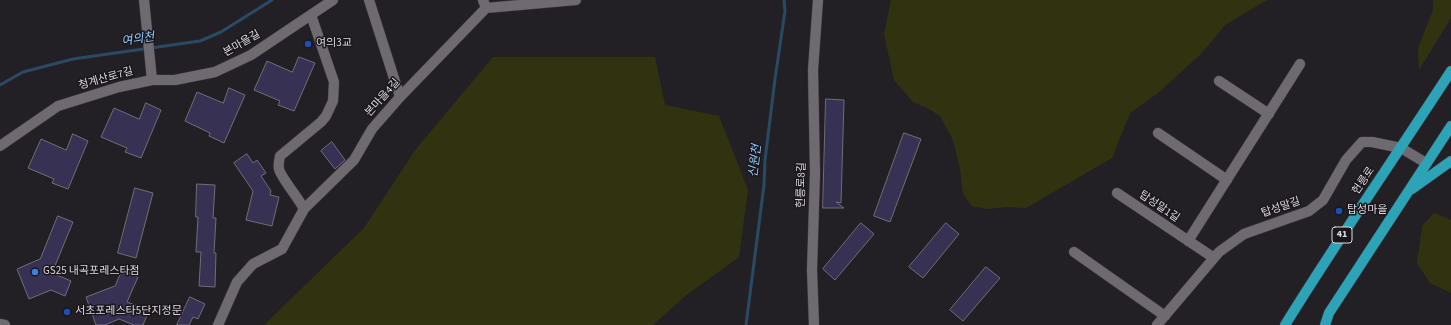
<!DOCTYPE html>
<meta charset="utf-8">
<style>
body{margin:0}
canvas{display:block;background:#232025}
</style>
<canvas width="1451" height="325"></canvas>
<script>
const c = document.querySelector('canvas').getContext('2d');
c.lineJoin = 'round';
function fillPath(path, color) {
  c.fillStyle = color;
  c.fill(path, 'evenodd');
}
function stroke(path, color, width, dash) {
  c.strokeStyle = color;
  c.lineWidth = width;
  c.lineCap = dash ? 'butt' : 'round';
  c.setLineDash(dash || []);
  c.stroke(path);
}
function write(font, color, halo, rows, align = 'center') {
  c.font = font + ' "Source Sans 3","Noto Sans KR",sans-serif';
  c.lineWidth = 3;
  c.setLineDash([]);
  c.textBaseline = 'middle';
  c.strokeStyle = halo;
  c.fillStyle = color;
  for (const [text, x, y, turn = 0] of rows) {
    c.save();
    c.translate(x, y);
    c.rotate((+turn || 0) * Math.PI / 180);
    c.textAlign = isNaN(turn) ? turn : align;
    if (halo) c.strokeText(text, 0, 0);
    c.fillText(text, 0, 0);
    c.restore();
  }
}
const green = new Path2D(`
 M891,0H1267L1225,25L1202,53L1158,93L1130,113L1112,158L1026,208L1007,207L987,209L972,206L963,194L960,168L953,140L940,116L929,109L913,102L894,80L884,34Z
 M1433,0H1451V18L1419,70L1418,48L1433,10Z
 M493,57H655L665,105L719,116L748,190L739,257L685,296L653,325H264L364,228L416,149Z
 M1434,213L1451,220V293L1430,283L1417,263L1422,226Z`);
const stream = new Path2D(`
 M0,85L23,72L73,59L200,41L221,32L272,0
 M746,325L764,185L765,160L775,79L785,11L784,0`);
const building = new Path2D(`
 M299,57L315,63L294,111L278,105L280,101L254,90L267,61L292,72Z
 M229,88L245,95L224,143L209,136L210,133L185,121L197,92L223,103Z
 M826,99L844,100L841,203L836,202L844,208H823Z
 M146,103L161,110L141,158L125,152L127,148L101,137L114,108L139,119Z
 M904,133L921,139L890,222L874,216Z
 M73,134L88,141L68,189L52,183L54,179L28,168L41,139L66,150Z
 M332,142L345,160L335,169L321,151Z
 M247,154L253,163L257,160L266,173L261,176L271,191L270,195L279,197L272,226L246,220L253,191L234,163Z
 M197,184L215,185L213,218H216L214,253H216L215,287L199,286L201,252H196L198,217H196Z
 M135,188L153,193L136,258L118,253Z
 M58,216L73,222L52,273L71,281L65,296L51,290L29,299L17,269L40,259Z
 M861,223L874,234L835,280L823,269Z
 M946,223L959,234L923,278L909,267Z
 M986,267L1000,278L963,321L950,310Z
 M122,270L138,277L127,302L149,310L143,325H134L119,319L105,325H96L86,297L115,286Z
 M190,297L205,304L198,319L193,317L189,325H177Z`);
const minor = new Path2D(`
 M144,0L152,80
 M369,0L400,97
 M483,0L486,8L576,0
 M1219,81L1269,114
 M1158,133L1227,180
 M0,146L58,106L119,87L152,80H175L215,72L251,55L333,0
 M1117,193L1214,258
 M304,209C299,199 280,176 279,169C278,164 279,161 280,156L321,122L326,116L333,101L334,82L311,15
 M1188,241L1300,64
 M1074,252L1165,316
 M0,324L5,325
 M218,325L237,282L253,264L282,249L304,209L354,160L372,129L400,97L486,8
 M814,325L812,270L815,173L813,70L818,0
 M1157,325L1219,252L1244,234L1309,211L1323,200L1346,160L1362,142H1372L1401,148L1426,163`);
const primary = new Path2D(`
 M1412,189L1451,161
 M1285,325C1338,239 1396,156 1451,71
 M1325,325L1329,313L1451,126`);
const markers = [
 [308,44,4,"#1a4fb4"],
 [1339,211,4,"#1a4fb4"],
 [35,272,4,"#3f7fe0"],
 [67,312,4,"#1a4fb4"]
];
const shields = [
 [1342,235,20]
];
const shieldNames = [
 ["41",1342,235]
];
const streetNames = [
 ["본마을길",242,44,-30],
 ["청계산로7길",106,79,-16],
 ["본마을4길",383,98,-48],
 ["헌릉로",1364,181,-56],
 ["헌릉로8길",802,185,-89],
 ["탑성말1길",1159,207,34],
 ["탑성말길",1281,208,-19]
];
const poiNames = [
 ["여의3교",316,44],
 ["탑성마을",1347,211],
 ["GS25 내곡포레스타점",43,272],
 ["서초포레스타5단지정문",75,312]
];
const waterNames = [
 ["여의천",138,40,-8],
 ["신원천",756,161,-83]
];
fillPath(green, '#313210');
stroke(stream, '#284a65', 3);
fillPath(building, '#373154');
stroke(building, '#6f6e75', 1);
stroke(minor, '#3f3b40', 11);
stroke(primary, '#3f3b40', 11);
stroke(minor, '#6f6a71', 10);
stroke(primary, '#2ca3b6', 10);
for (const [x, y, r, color] of markers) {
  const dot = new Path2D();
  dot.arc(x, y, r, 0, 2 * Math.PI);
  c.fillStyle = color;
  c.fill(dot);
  stroke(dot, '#1a161c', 1.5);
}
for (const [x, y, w] of shields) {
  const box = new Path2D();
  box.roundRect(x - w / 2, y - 8, w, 16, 3);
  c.fillStyle = '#1a161c';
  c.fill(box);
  stroke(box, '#dedbdf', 1);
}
write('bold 10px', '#dedbdf', null, shieldNames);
write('11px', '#dedbdf', '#1a161c', streetNames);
write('11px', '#dedbdf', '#1a161c', poiNames, 'left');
write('italic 12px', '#92ccfc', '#1a161c', waterNames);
</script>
